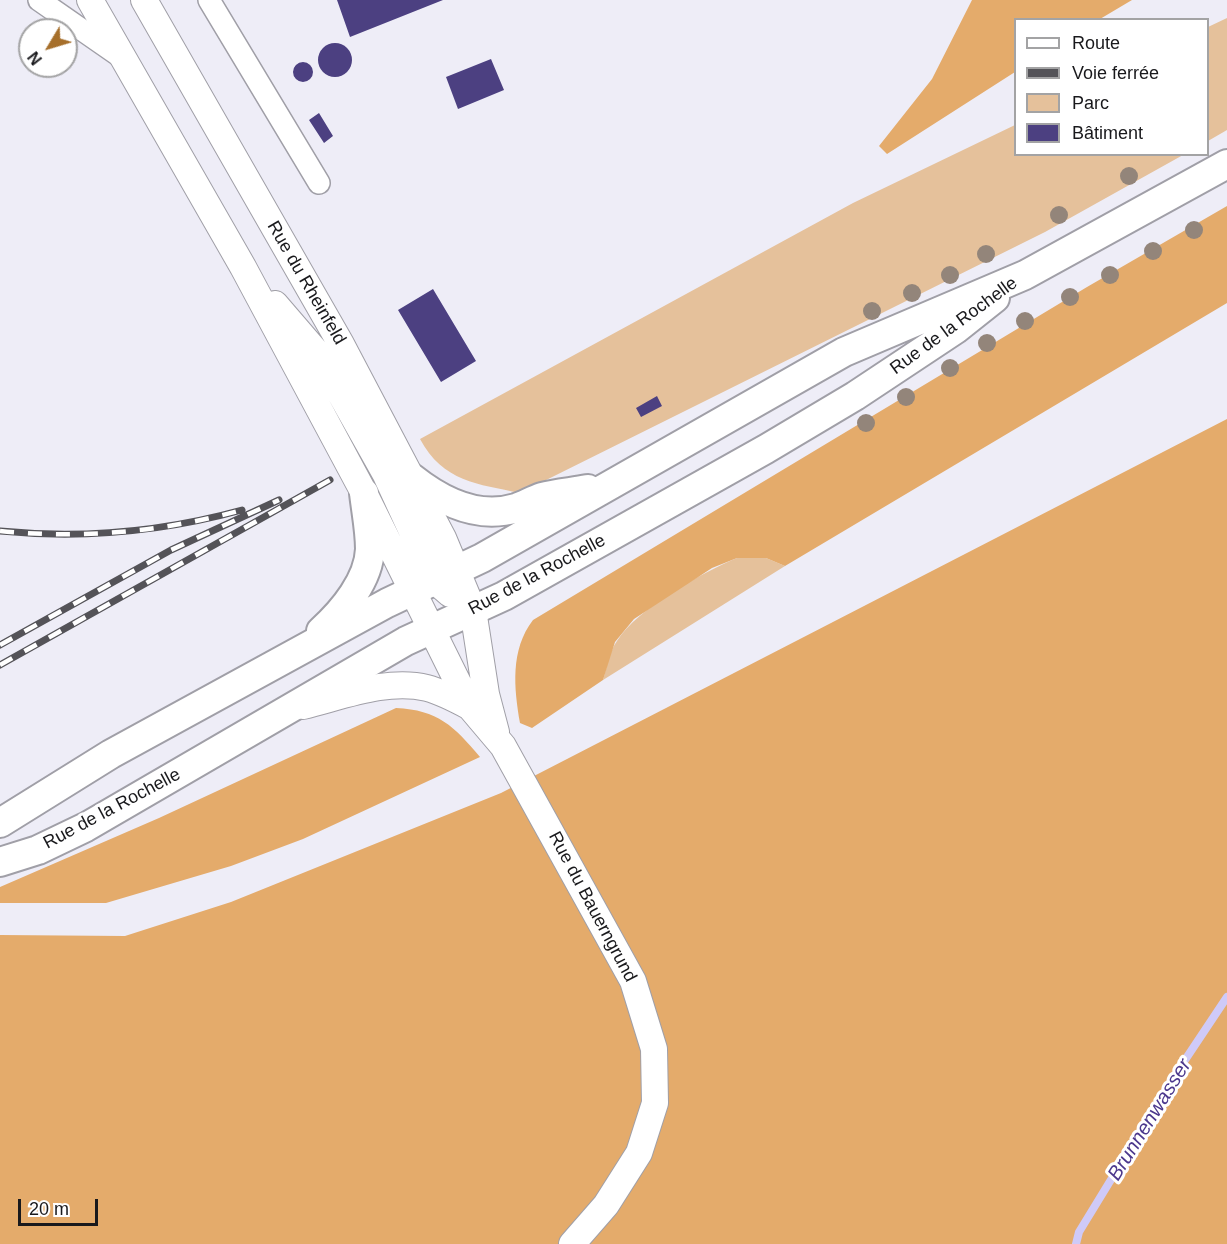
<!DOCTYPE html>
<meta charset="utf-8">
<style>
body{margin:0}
#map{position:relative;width:1227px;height:1244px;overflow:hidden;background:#eeedf7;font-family:Helvetica,sans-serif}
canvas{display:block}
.legend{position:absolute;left:1014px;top:18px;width:195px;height:138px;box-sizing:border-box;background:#fff;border:2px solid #a3a3a4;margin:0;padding:8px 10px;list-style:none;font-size:18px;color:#19191c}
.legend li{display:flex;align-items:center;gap:12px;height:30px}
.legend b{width:30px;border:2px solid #a3a3a4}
.north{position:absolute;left:18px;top:18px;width:60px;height:60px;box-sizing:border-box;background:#fff;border:2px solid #a3a3a4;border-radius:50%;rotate:232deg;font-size:16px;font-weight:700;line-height:24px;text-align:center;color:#19191c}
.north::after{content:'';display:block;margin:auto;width:21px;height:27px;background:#a66f2b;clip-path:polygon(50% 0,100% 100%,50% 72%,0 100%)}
.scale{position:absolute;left:18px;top:1199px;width:80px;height:27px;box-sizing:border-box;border:3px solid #19191c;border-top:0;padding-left:8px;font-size:18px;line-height:21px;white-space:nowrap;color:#19191c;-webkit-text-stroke:4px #fff;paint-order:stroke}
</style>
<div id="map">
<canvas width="1227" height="1244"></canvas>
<ul class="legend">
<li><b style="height:8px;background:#fff"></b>Route</li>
<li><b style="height:8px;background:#545358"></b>Voie ferrée</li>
<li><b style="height:16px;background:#e5c19b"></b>Parc</li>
<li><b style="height:16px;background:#4c4081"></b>Bâtiment</li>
</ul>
<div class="north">N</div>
<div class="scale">20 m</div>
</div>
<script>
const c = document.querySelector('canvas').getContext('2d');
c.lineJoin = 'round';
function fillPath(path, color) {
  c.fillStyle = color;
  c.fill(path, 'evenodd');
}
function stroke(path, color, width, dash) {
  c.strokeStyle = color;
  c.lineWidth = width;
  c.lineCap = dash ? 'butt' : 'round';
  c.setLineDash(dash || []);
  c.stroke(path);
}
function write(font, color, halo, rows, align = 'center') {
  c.font = font + ' Helvetica,sans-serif';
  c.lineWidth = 6;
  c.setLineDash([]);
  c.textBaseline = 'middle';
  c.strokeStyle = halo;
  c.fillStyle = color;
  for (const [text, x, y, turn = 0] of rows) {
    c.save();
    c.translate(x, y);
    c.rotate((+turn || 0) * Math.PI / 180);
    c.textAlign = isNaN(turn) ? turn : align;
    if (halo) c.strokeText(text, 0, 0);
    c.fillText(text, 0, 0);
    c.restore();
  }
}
const green = new Path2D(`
 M1227,18V130L1208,141V27Z
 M1015,125L1016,154L1183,155L1045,232L520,493C478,484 443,482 420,439L853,203Z
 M737,558H766L785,566L603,680C607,667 609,652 617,641C638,608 701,573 737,558Z`);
const forest = new Path2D(`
 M972,0H1132L1100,19L1016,20L1015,72L887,154L879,146L932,79Z
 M1227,206V303L785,566L766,558H737L712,568L634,619L615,642L603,680L532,728L520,723C514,688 510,650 533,620L1087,287Z
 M1227,419V1244H0V935L125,936L231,902L501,793Z
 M396,708C438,710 454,726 480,757L303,839L231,866L106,903H0V887L159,818Z`);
const stream = new Path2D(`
 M1076,1244L1079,1232L1175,1075L1227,997`);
const building = new Path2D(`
 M337,0H443L350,37Z
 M318 60a17 17 0 1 1 34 0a17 17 0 1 1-34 0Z
 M491,59L504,90L458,109L446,77Z
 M293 72a10 10 0 1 1 20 0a10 10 0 1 1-20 0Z
 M319,113L333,136L324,143L309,120Z
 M433,289L476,361L441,382L398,310Z
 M657,396L662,406L641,417L636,408Z`);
const minor = new Path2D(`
 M39,0L124,59
 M209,0L319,183`);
const tertiary = new Path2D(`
 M90,0L243,267L364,493L470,707L503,746L633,981L654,1049L655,1103L639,1153L606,1205L572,1244
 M144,0L341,344L443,538L473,610L486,694L496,732
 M275,304L318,354L386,475L435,581L450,594
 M303,706C341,697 387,678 427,688C442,692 457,700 470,707`);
const secondary = new Path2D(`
 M412,478C441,501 477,520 516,508C525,505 533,500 542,497C557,493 573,492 588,489
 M321,631C343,611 369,580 370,549C370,530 366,511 364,493
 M0,823L111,754L387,603L482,558L844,352L1025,275L1227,164
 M0,862L38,850L86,827L406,641L504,596L766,449L855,396L956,329L995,298`);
const rail = new Path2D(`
 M0,531C83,539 162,532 242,510
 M0,645L171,550L279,500
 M0,665L330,480`);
const trees = [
 [1129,176],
 [1059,215],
 [1194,230],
 [1153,251],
 [986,254],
 [950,275],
 [1110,275],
 [912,293],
 [1070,297],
 [872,311],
 [1025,321],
 [987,343],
 [950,368],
 [906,397],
 [866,423]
];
const streetNames = [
 ["Rue du Rheinfeld",306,283,60],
 ["Rue de la Rochelle",954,326,-36],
 ["Rue de la Rochelle",537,575,-28],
 ["Rue de la Rochelle",112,809,-28],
 ["Rue du Bauerngrund",592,907,62]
];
const waterNames = [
 ["Brunnenwasser",1150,1120,-58]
];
fillPath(green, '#e5c19b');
fillPath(forest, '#e4ab6b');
stroke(stream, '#cfcaf8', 8);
fillPath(building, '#4c4081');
stroke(minor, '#a09fa7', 24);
stroke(tertiary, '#a09fa7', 28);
stroke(secondary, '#a09fa7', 32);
stroke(minor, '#fff', 21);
stroke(tertiary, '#fff', 26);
stroke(secondary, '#fff', 28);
stroke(rail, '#545358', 7);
stroke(rail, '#fff', 4.5, [14]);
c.fillStyle = '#93857a';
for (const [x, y] of trees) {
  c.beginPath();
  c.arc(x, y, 9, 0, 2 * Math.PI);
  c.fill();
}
write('18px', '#19191c', '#fff', streetNames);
write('italic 20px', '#4c388d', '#fff', waterNames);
</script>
